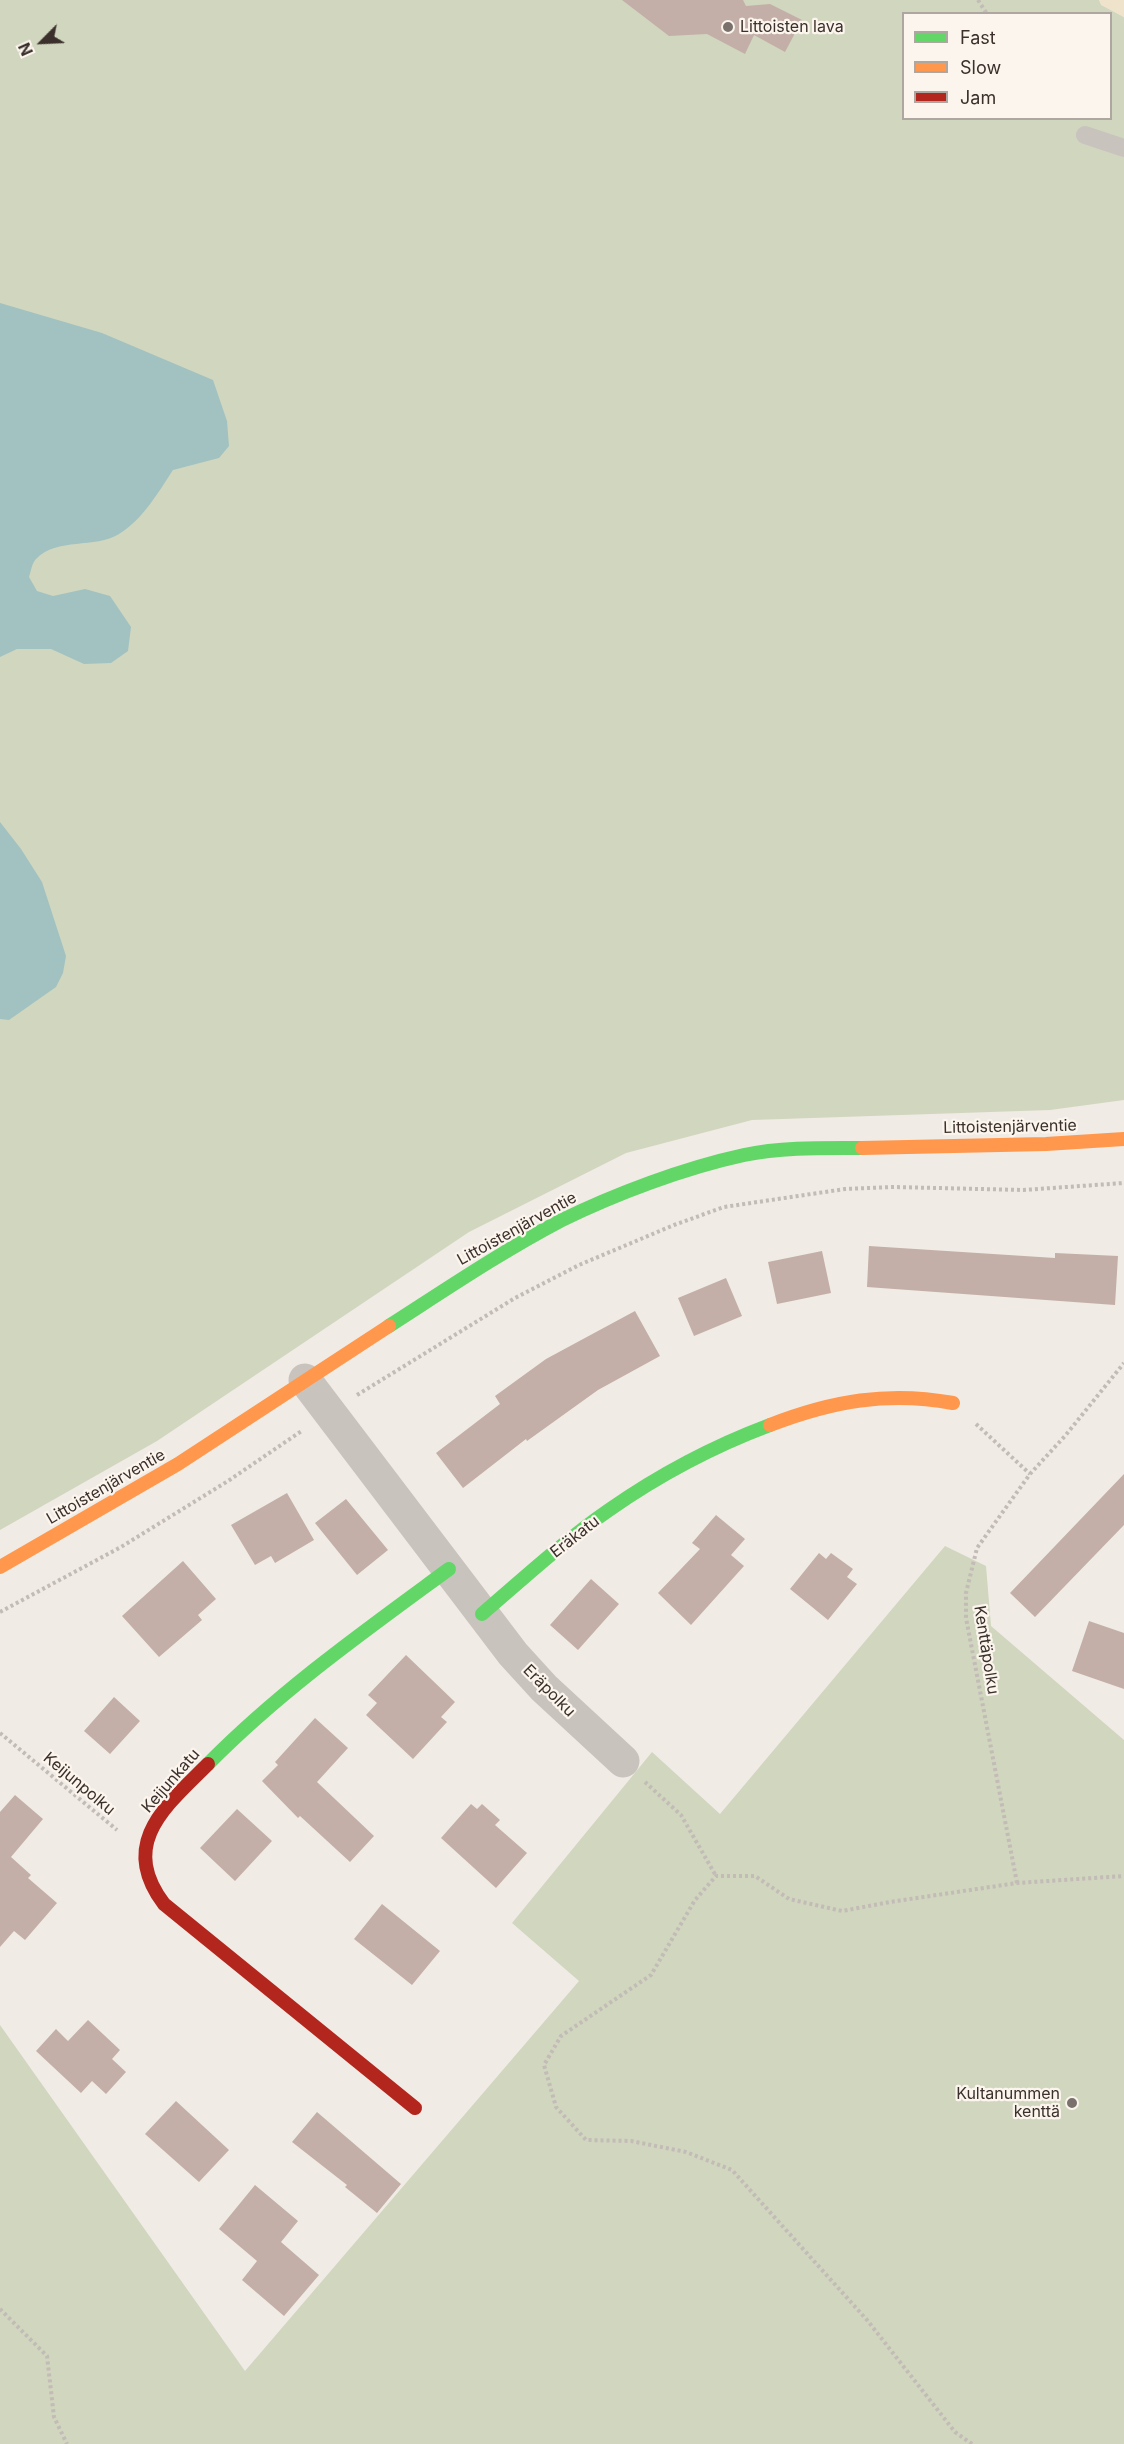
<!DOCTYPE html>
<meta charset="utf-8">
<style>
body{margin:0}
#map{position:relative;width:1124px;height:2444px;overflow:hidden;background:#f0ebe5;font-family:Inter,sans-serif}
canvas{display:block}
.legend{position:absolute;left:902px;top:12px;width:210px;height:108px;box-sizing:border-box;background:#fbf5ee;border:2px solid #aea6a0;margin:0;padding:8px 10px;list-style:none;font-size:18px;color:#3b302b}
.legend li{display:flex;align-items:center;gap:12px;height:30px}
.legend b{width:30px;border:2px solid #aea6a0}
.north{position:absolute;left:12px;top:12px;width:60px;height:60px;-webkit-text-stroke:4px #fbf5ee;paint-order:stroke;rotate:246deg;font-size:16px;font-weight:700;line-height:24px;text-align:center;color:#3b302b}
.north::after{content:'';display:block;margin:auto;width:21px;height:27px;background:#3b302b;clip-path:polygon(50% 0,100% 100%,50% 72%,0 100%)}
</style>
<div id="map">
<canvas width="1124" height="2444"></canvas>
<ul class="legend">
<li><b style="height:8px;background:#63d668"></b>Fast</li>
<li><b style="height:8px;background:#ff974d"></b>Slow</li>
<li><b style="height:8px;background:#b3261e"></b>Jam</li>
</ul>
<div class="north">N</div>
</div>
<script>
const c = document.querySelector('canvas').getContext('2d');
c.lineJoin = 'round';
function fillPath(path, color) {
  c.fillStyle = color;
  c.fill(path, 'evenodd');
}
function stroke(path, color, width, dash) {
  c.strokeStyle = color;
  c.lineWidth = width;
  c.lineCap = dash ? 'butt' : 'round';
  c.setLineDash(dash || []);
  c.stroke(path);
}
function write(font, color, halo, rows, align = 'center') {
  c.font = font + ' Inter,sans-serif';
  c.lineWidth = 4.5;
  c.setLineDash([]);
  c.textBaseline = 'middle';
  c.strokeStyle = halo;
  c.fillStyle = color;
  for (const [text, x, y, turn = 0] of rows) {
    c.save();
    c.translate(x, y);
    c.rotate((+turn || 0) * Math.PI / 180);
    c.textAlign = isNaN(turn) ? turn : align;
    if (halo) c.strokeText(text, 0, 0);
    c.fillText(text, 0, 0);
    c.restore();
  }
}
const green = new Path2D(`
 M0,0H1099L1102,5L1124,17V1100L1050,1110L752,1120L626,1153L469,1232L157,1441L0,1530ZM904,14H1110V118H904Z
 M945,1546L986,1566L991,1626L1124,1740V2444H0V2025L245,2371L579,1981L512,1923L652,1752L720,1814Z`);
const sand = new Path2D(`
 M1099,0H1124V17L1101,5Z`);
const water = new Path2D(`
 M0,303L102,333L213,380L227,421L229,446L219,458L173,470C157,494 144,518 119,534C95,549 57,537 36,559C32,563 31,571 29,577L37,591L53,596L85,589L110,596L131,627L128,651L111,663L84,664L51,649H17L0,657Z
 M0,822L21,849L42,882L66,956L63,973L56,987L9,1020L0,1019Z`);
const building = new Path2D(`
 M622,0H743L746,6L770,4L802,20L785,52L754,35L745,54L707,34L669,36Z
 M869,1246L1055,1258V1253L1118,1256L1115,1305L867,1287Z
 M822,1251L831,1293L777,1304L768,1262Z
 M726,1278L742,1316L694,1336L678,1298Z
 M635,1311L660,1356L598,1390L527,1441L526,1439L463,1488L436,1453L500,1404L495,1396L546,1359Z
 M1124,1474V1525L1035,1617L1010,1593Z
 M287,1493L314,1540L275,1563L271,1556L255,1565L231,1525Z
 M346,1499L388,1550L357,1575L315,1523Z
 M716,1515L745,1539L731,1555L744,1566L691,1625L658,1593L700,1549L692,1543Z
 M819,1553L826,1559L831,1553L853,1569L847,1577L857,1584L828,1620L790,1589Z
 M183,1561L216,1599L198,1615L202,1620L159,1657L122,1616Z
 M591,1579L619,1604L578,1650L550,1625Z
 M1089,1621L1124,1633V1689L1072,1671Z
 M406,1655L455,1702L441,1717L447,1722L413,1759L366,1715L377,1703L368,1695Z
 M114,1697L140,1721L110,1754L84,1731Z
 M315,1718L348,1748L317,1782L374,1836L350,1862L300,1816L298,1818L262,1781L278,1765L275,1762Z
 M15,1795L43,1819L11,1857L31,1875L28,1878L57,1903L25,1940L14,1931L0,1947V1812Z
 M471,1804L477,1809L482,1804L500,1820L495,1825L527,1853L496,1888L441,1838Z
 M237,1809L272,1841L235,1881L200,1848Z
 M382,1904L440,1951L412,1985L354,1939Z
 M88,2020L120,2050L112,2059L126,2072L106,2094L92,2081L81,2093L36,2051L56,2029L68,2041Z
 M176,2101L229,2150L199,2182L145,2134Z
 M317,2112L401,2184L377,2213L345,2187L347,2185L292,2142Z
 M255,2185L298,2221L281,2242L319,2275L284,2316L242,2280L257,2261L219,2229Z`);
const path = new Path2D(`
 M978,0L987,14
 M357,1395L515,1298L579,1265L674,1225L724,1207L845,1189L894,1187L1023,1190L1124,1183
 M976,1424L1030,1474
 M0,1612L121,1547L228,1481L303,1430
 M0,1733L117,1830
 M645,1782L681,1815L716,1876
 M1017,1883L966,1618V1593L977,1548L1030,1474L1065,1436L1124,1363
 M0,2309L47,2356L54,2417L67,2444
 M972,2444L955,2432L867,2320L732,2170L686,2152L631,2141L586,2140L556,2107L544,2065L561,2036L651,1975L695,1900L716,1876H755L789,1899L842,1911L890,1902L1017,1883L1124,1876`);
const lane = new Path2D(`
 M1085,135L1124,148`);
const street = new Path2D(`
 M305,1380L513,1654L544,1688L623,1761`);
const fast = new Path2D(`
 M389,1326C445,1290 501,1252 560,1221C615,1194 684,1168 744,1155C782,1147 823,1148 862,1148
 M482,1614C524,1578 564,1541 609,1510C659,1475 714,1446 770,1425
 M208,1764C281,1690 366,1630 449,1569`);
const slow = new Path2D(`
 M862,1148L1046,1144L1124,1139
 M770,1425C832,1401 888,1391 953,1403
 M0,1567L178,1464L389,1326`);
const jam = new Path2D(`
 M208,1764C166,1806 118,1843 164,1904L415,2108`);
const markers = [
 [728,27,6,"#7a716c"],
 [1072,2103,6,"#7a716c"]
];
const poiNames = [
 ["Littoisten lava",740,27],
 ["Kultanummen",1060,2094,"right"],
 ["kenttä",1060,2112,"right"]
];
const streetNames = [
 ["Littoistenjärventie",1010,1127,-1],
 ["Littoistenjärventie",517,1229,-29],
 ["Littoistenjärventie",106,1487,-30],
 ["Eräkatu",575,1537,-38],
 ["Kenttäpolku",986,1650,81],
 ["Eräpolku",549,1691,45],
 ["Keijunkatu",171,1781,-49],
 ["Keijunpolku",79,1784,40]
];
fillPath(green, '#d1d6bf');
fillPath(sand, '#efe3cc');
fillPath(water, '#a1c2c1');
fillPath(building, '#c3afa7');
stroke(path, '#c2bbb6', 4, [3, 3]);
stroke(lane, '#c9c3be', 18);
stroke(street, '#c9c3be', 33);
stroke(fast, '#63d668', 14);
stroke(slow, '#ff974d', 14);
stroke(jam, '#b3261e', 14);
for (const [x, y, r, color] of markers) {
  const dot = new Path2D();
  dot.arc(x, y, r, 0, 2 * Math.PI);
  c.fillStyle = color;
  c.fill(dot);
  stroke(dot, '#fbf5ee', 2);
}
write('16px', '#3b302b', '#fbf5ee', poiNames, 'left');
write('16px', '#3b302b', '#fbf5ee', streetNames);
</script>
